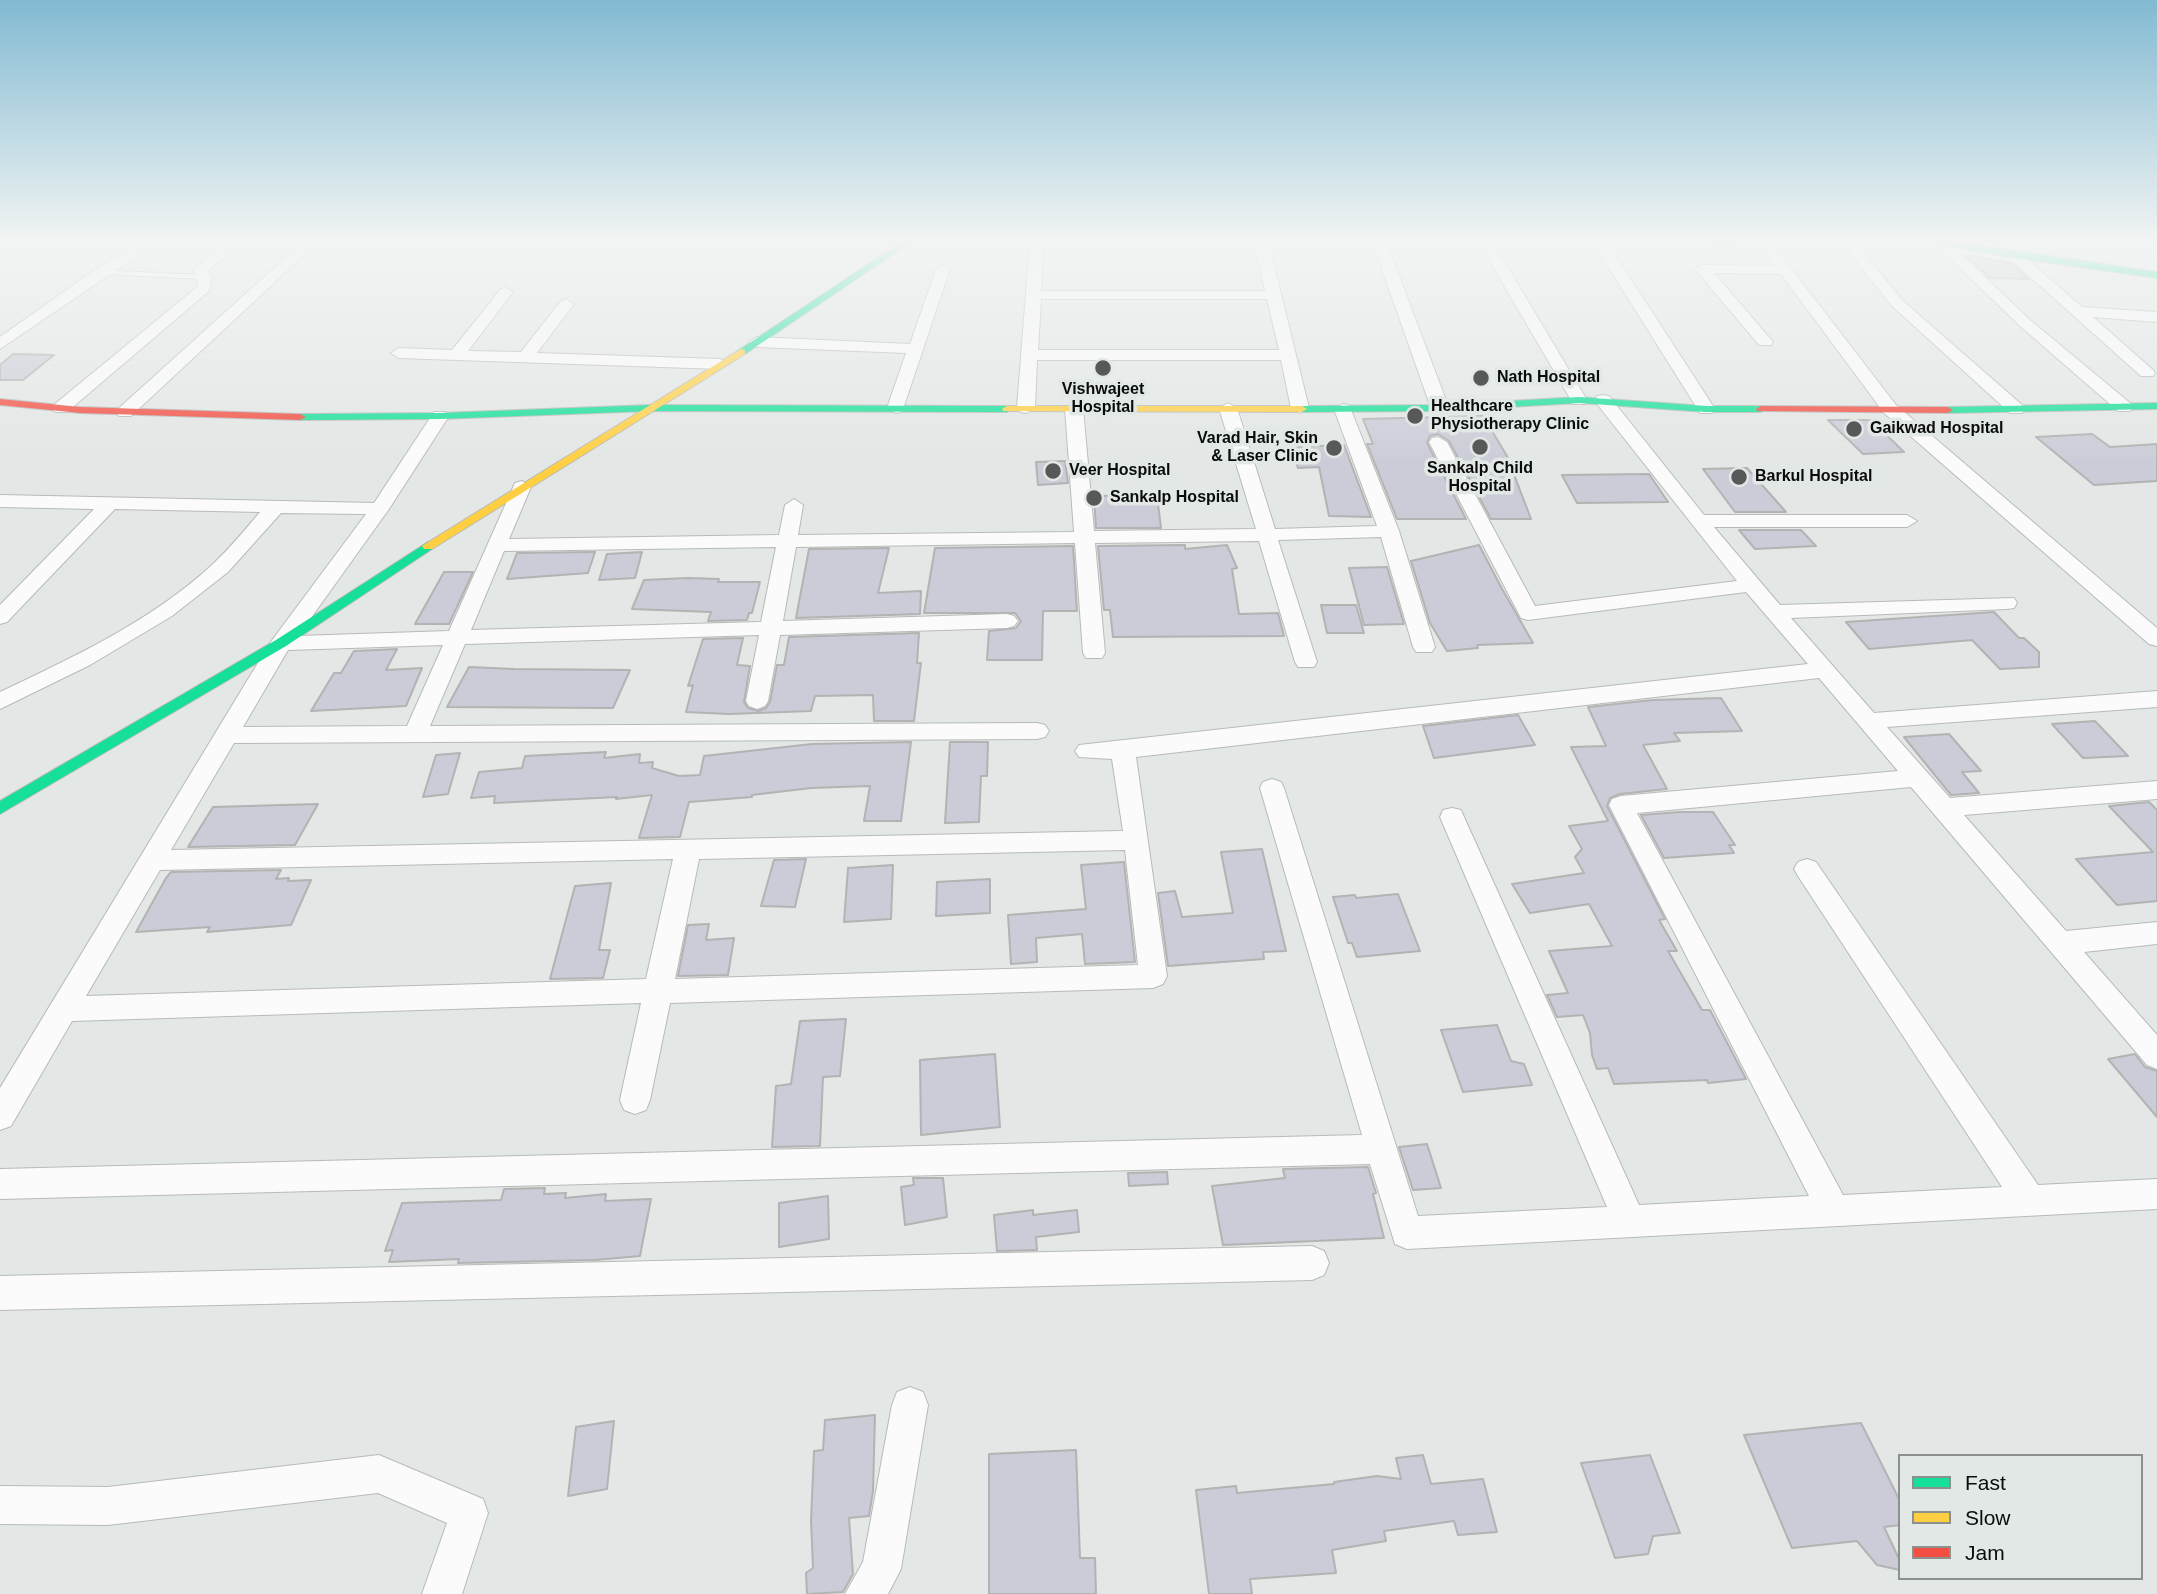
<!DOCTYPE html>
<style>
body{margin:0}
#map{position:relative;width:2157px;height:1594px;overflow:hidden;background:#e3e7e5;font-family:Arial,sans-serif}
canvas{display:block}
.legend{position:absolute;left:1898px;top:1454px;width:245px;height:126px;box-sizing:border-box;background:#e2e8e5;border:2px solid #8c908e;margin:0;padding:9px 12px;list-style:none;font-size:21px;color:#0a0c0c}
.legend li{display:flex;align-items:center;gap:14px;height:35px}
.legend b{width:35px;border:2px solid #8c908e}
</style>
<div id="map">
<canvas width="2157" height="1594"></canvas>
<ul class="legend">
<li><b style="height:9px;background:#16e098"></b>Fast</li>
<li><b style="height:9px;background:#ffcf43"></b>Slow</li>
<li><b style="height:9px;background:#f24e42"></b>Jam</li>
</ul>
</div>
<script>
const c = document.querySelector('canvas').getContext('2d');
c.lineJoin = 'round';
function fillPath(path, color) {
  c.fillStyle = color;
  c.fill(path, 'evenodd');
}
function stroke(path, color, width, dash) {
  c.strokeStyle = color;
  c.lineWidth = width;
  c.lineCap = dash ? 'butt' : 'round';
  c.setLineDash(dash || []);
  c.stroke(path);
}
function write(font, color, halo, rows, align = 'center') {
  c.font = font + ' Arial,sans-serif';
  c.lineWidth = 7;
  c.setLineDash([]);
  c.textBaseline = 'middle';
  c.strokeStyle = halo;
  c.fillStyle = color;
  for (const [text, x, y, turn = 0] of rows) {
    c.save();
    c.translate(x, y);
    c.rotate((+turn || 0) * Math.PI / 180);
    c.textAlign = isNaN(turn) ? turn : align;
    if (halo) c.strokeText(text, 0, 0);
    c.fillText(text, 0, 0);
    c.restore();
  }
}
const building = new Path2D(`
 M1965,255L2011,263L2029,279L1990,278Z
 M13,354L54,355L23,380H0V365Z
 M1483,416L1507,456L1531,519H1491L1449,441L1438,434L1430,436L1427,443L1466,519H1397L1367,444H1373L1363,419Z
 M1828,420H1871L1904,452L1863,454Z
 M2092,434L2110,447L2157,444V481L2094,485L2036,437Z
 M1344,445L1371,517L1329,516L1319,467L1298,468L1291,447Z
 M1065,461L1068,483L1038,485L1036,462Z
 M1747,468L1786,512H1735L1703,469Z
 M1649,474L1668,502L1577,503L1562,475Z
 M1157,495L1161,528H1096L1094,496Z
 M1739,530H1801L1816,546L1755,549Z
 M1185,545V549L1227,545L1237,568L1232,569L1239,614L1278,613L1284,636L1113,637L1110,610H1104L1098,546Z
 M1479,545L1501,587L1533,643L1477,645L1478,648L1447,651L1430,623L1411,561Z
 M1073,546L1077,611H1043L1042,660H987L989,631L1016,628L1021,621L1015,613H924L935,548Z
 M889,548L878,593L921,591L920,614L796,618L809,549Z
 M595,552L588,573L507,579L517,553Z
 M642,552L635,578L599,580L607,554Z
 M1387,567L1404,624L1364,625L1349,568Z
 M444,572H473L449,624H415Z
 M688,578L719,579L718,582H760L752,613H749L747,620L708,621L711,612L632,609L644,580Z
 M1321,605H1356L1364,633H1327Z
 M1994,612L2019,638H2024L2039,652V667L2000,669L1972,640L1869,649L1846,622Z
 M919,633L917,663H921L914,721H874L873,695L815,696L811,711L729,714L686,712L693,685L688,686L703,639L743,638L737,665L750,666L744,702L748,708L758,711L766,708L770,702L777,665H784L789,637Z
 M397,649L386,670L422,668L406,706L311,711L334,673H341L354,651Z
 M469,667L514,669L630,670L613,708L447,707Z
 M1721,698L1742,731L1674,733L1680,741L1643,745L1667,789L1620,794L1610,798L1607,806L1665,919L1659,920L1677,951H1668L1702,1010H1710L1746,1079L1708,1083L1707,1080L1614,1084L1608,1068L1597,1069L1592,1055L1590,1033L1583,1015L1557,1017L1547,995L1568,993L1549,951L1612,946L1589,904L1530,913L1512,884L1584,873L1575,857L1582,849L1569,826L1608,821L1571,747L1606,746L1588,707L1653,700Z
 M1518,715L1535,745L1434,758L1423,726Z
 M2095,721L2128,756L2083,758L2052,724Z
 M1949,734L1981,771L1962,772L1979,793L1951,795L1904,737Z
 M911,742L901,821H864L870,786L811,788L752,795V797L689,802L680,837L639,838L652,795L616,799L617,797L494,803L495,796L471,798L479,772L522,768L525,756L606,752L604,758L640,754L639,763L653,762L652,768L679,776L700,775L704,756L812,744Z
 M950,742H988L987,776H981L979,822L945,823Z
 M460,753L448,794L423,797L436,755Z
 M2149,802L2157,810V901L2117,905L2076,859L2153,852L2109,806Z
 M318,804L295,845L188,847L213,807Z
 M1680,812H1713L1735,845H1729L1734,853L1664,858L1641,815Z
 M1262,849L1286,951L1263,952L1264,959L1168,966L1158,893L1175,891L1182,917L1233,913L1221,852Z
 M806,859L795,907L761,906L774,860Z
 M1124,862L1135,962L1085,964L1082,934L1036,938L1037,962L1011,964L1008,915L1086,909L1081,865Z
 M893,865L891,919L844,922L848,868Z
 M281,870L276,879L289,878L288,881L311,880L291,925L207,932L210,927L136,932L166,878L171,872Z
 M990,879V913L936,916L937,882Z
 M611,883L599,950H610L603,978L550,979L575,886Z
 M1398,894L1420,951L1357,957L1352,943H1348L1333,897L1355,895L1356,898Z
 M709,924L706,940L734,938L728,975L678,976L688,925Z
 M846,1019L840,1076L823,1077L820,1146L772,1147L776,1086L791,1084L800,1021Z
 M1497,1025L1511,1061L1524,1064L1532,1085L1463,1092L1441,1030Z
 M995,1054L1000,1127L921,1135L920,1060Z
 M2135,1054L2145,1067L2157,1071V1117L2108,1059Z
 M1427,1144L1441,1188L1413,1190L1399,1147Z
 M1368,1167L1376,1193L1373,1194L1384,1238L1223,1245L1212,1186L1285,1178L1283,1169Z
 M1167,1172L1168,1184L1129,1186L1128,1173Z
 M913,1178H943L947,1217L905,1225L901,1187L914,1185Z
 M545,1188L544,1194L566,1193L565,1198L606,1194L605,1201L651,1199L640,1256L595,1260L458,1263L459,1259L389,1262L393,1250L385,1251L402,1203L501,1200L504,1189Z
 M828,1196L829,1239L779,1247V1203Z
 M1033,1210V1215L1077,1210L1079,1232L1036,1237L1037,1250L997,1251L994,1215Z
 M875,1415L873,1491L869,1516L849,1518L853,1574L843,1592L807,1594L806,1573L813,1568L811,1521L814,1451L823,1450L825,1420Z
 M614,1421L607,1489L568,1496L576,1427Z
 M1861,1423L1900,1501V1525L1884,1527L1900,1561V1570L1877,1565L1857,1541L1792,1548L1744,1435Z
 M1076,1450L1080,1558H1095L1096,1594H989V1454Z
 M1423,1455L1431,1484L1483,1479L1497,1532L1458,1535L1454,1521L1384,1531L1386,1541L1332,1550L1336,1573L1250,1579L1252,1594H1209L1196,1490L1236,1486L1237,1493L1334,1484V1482L1377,1476L1401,1479L1396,1458Z
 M1650,1455L1680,1533L1653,1536L1648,1554L1615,1558L1581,1463Z`);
const lane = new Path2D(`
 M98,270L205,275L209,277L205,279L101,274L97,272Z`);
const street = new Path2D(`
 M143,241H159L0,349V337L96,269Z
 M227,241H242L208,271L212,277L209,291L67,412H55L52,408L55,404L197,287L198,277L193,270Z
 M304,241H319L131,416H119L116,412L119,408Z
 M1030,241H1044L1041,291H1265L1254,241H1268L1309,408L1300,413L1291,408L1281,360H1037L1035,408L1026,413L1020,412L1017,408ZM1041,299H1267L1279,350H1038Z
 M1372,241H1386L1449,408L1446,412L1440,413L1431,408Z
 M1478,241H1492L1587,400L1585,404H1573L1571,400Z
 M1592,241H1606L1715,409L1712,413H1700Z
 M1710,241H1770L1896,405L2157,628V646L2149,644L1884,413L1781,274L1714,273L1773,342L1771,345H1759L1695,269L1702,265L1774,266L1763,251L1717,245Z
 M1840,241H1854L1902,300L2022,405L2025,409L2022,413H2010L1892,306Z
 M1932,241H1947L2030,320L2130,403L2133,407L2130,411H2118L2020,326Z
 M2014,251L2019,252L2082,307L2157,312V322L2093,317L2153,370L2155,373L2153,376H2141L2009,258L2007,255Z
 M943,265L950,269L902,412L896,413L887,408L906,353L757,347L749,342L757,337L910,344L936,269Z
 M506,288L513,292L468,351L521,352L561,301L566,299L574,304L537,353L720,359L728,364L720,369L399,358L391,353L399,348L452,350L501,289Z
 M1603,395L1609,396L1704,515H1907L1917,521L1907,527H1714L1780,605L2014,598L2017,603L2014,608L2007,609L1791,618L1874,713L2157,691V707L1887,727L1950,798L2157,781V799L1964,815L2066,931L2157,922V944L2084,952L2157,1035V1069L2147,1065L1911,787L1637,813L1843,1195L2002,1187L1798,876L1794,869L1798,862L1807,859L1816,862L2038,1185L2157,1179V1209L1407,1249L1395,1244L1370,1164L0,1199V1169L1362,1135L1260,788L1263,782L1272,779L1281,782L1284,788L1418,1216L1607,1207L1440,817L1443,810L1452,808L1461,810L1464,817L1639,1205L1809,1196L1609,805L1612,799L1621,796L1898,771L1819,678L1136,757L1167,976L1163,984L1153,988L670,1003L650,1100L646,1110L635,1114L624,1110L620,1100L641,1003L72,1021L11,1126L0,1130V1088L270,643L366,514L281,513L228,572L172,616L90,665L0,709V692C74,657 153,620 213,564C230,548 245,530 260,512L115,509L7,622L0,624V605L94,509L0,507V495L374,503L434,412H446L449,416L389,509L298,636L449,631L515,483L522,481L531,487L509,539L779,535L785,505L794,499L803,505L798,535L1074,532L1065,408L1074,403L1083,408L1094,531L1256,529L1219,408L1228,403L1237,408L1275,529L1377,526L1334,409L1343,404L1349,405L1399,531L1435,647L1432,652H1416L1413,647L1381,537L1278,540L1317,662L1314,667H1298L1295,662L1259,541L1095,543L1105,653L1102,658H1086L1083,653L1075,543L796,547L783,621L1007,614L1014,616L1018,621L1014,626L1007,628L780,635L768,701L765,706L757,709L749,706L746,701L759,635L465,644L430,726L1037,723L1045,725L1049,731L1045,737L1037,739L234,743L171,850L1123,831L1112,759L1079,757L1075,751L1079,745L1808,664L1746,592L1528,620L1521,618L1429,442L1432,438L1438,437L1447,442L1535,606L1737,581L1597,404L1595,400L1597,396ZM776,547L761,622L471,630L504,551ZM443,645L407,726L243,727L288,650ZM1125,850L1138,965L675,979L699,859ZM673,859L646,979L86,996L160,870Z
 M1312,1246L1324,1251L1329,1263L1324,1275L1312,1280L0,1310V1276Z
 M910,1387L923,1392L928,1405L901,1569L888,1594H845L863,1562L892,1405L897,1392Z
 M379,1455L483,1499L488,1513L462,1594H422L447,1523L378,1493L108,1525L0,1524V1486L108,1487Z`);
const fast = new Path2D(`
 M903,241H913L745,354L736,352Z
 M1934,241H1951L2157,272V278L2014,258L1938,244Z
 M1579,397L1706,406H1761L1766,409L1761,412H1706L1579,403L1440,411L1302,412L1297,409L1302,406L1440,405Z
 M2157,403V409L1948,413L1943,410L1948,407Z
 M650,405L1007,406L1012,409L1007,412L650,411L440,419L300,420L294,417L300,414L440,413Z
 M428,542L432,543V549L286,646L0,814V801L276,640Z`);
const slow = new Path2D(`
 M741,349L745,350V354L432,549H424L422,546Z
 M1007,406H1302L1307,409L1302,412L1003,411L1002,409Z`);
const jam = new Path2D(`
 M0,399L80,407L300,414L306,417L300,420L80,413L0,405Z
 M1761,406L1948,407L1953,410L1948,413L1757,411L1756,409Z`);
const markers = [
 [1103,368,9,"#565958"],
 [1481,378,9,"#565958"],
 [1415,416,9,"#565958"],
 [1854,429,9,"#565958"],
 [1480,447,9,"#565958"],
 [1334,448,9,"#565958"],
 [1053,471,9,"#565958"],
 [1739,477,9,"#565958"],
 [1094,498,9,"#565958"]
];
const farPoinames = [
 ["Nath Hospital",1497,378],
 ["Vishwajeet",1103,390,"center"],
 ["Hospital",1103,408,"center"],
 ["Healthcare",1431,407],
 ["Physiotherapy Clinic",1431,425],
 ["Gaikwad Hospital",1870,429],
 ["Varad Hair, Skin",1318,439,"right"],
 ["& Laser Clinic",1318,457,"right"],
 ["Sankalp Child",1480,469,"center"],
 ["Hospital",1480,487,"center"],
 ["Veer Hospital",1069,471],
 ["Barkul Hospital",1755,477],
 ["Sankalp Hospital",1110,498]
];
fillPath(building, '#cbccd7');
stroke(building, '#b2b3b3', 2);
stroke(lane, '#b8bab9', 2);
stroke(street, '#b8bab9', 2);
stroke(fast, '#b8bab9', 2);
stroke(slow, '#b8bab9', 2);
stroke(jam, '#b8bab9', 2);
fillPath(lane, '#fbfbfb');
fillPath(street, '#fbfbfb');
fillPath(fast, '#16e098');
fillPath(slow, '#ffcf43');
fillPath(jam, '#f24e42');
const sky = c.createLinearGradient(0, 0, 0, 464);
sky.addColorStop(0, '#82bad2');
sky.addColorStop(0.52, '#f2f4f3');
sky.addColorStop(1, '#f2f4f300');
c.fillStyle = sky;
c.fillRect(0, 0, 2157, 464);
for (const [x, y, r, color] of markers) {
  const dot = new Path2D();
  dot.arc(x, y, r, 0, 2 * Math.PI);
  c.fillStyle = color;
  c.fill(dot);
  stroke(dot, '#e2e8e5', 2.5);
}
write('bold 16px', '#0a0c0c', '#e2e8e5', farPoinames, 'left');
</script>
